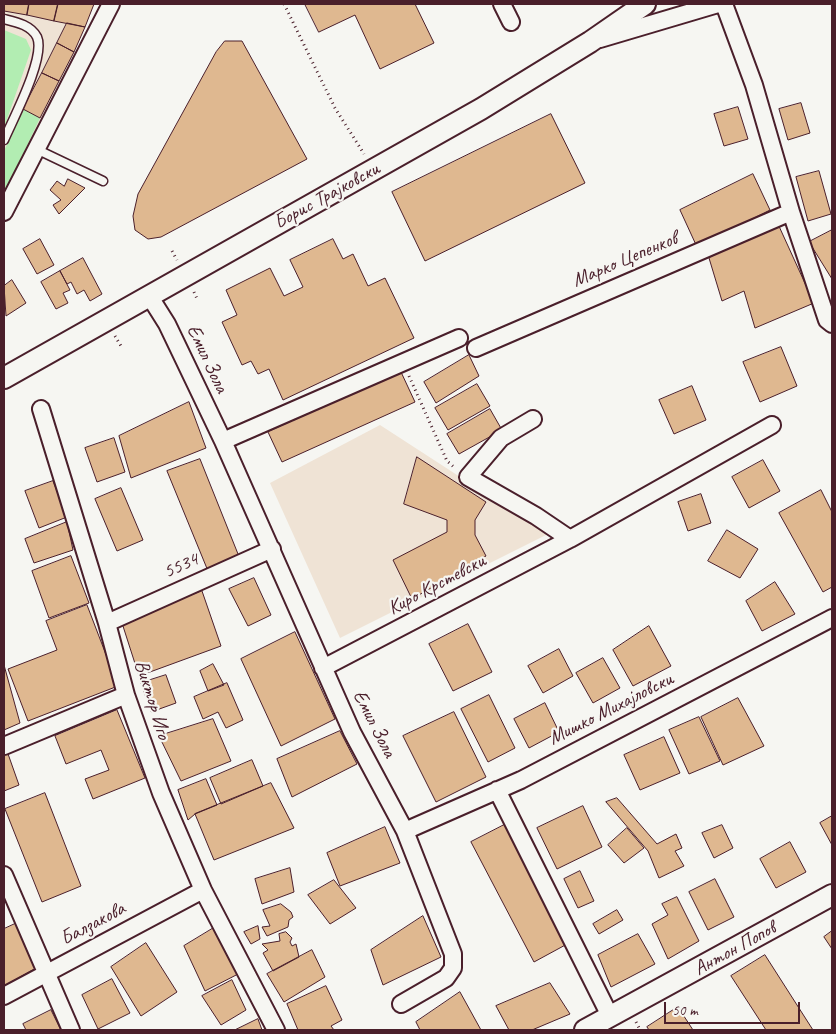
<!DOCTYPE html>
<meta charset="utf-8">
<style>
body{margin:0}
#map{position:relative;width:836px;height:1034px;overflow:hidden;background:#f6f6f2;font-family:Caveat,sans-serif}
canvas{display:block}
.frame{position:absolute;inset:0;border:5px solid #4a1f2b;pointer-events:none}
.scale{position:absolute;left:664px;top:1002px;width:136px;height:22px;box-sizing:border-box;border:2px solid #4a1f2b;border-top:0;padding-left:6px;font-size:15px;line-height:18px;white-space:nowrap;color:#4a1f2b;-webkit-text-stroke:4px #f6f6f2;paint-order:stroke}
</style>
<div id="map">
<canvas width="836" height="1034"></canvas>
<div class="frame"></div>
<div class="scale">50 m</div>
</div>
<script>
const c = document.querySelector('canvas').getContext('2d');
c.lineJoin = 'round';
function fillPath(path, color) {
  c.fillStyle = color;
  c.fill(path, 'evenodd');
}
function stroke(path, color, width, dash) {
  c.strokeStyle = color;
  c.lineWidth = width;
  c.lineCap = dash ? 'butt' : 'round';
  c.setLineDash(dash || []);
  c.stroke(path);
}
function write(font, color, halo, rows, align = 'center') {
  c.font = font + ' Caveat,sans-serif';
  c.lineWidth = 4.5;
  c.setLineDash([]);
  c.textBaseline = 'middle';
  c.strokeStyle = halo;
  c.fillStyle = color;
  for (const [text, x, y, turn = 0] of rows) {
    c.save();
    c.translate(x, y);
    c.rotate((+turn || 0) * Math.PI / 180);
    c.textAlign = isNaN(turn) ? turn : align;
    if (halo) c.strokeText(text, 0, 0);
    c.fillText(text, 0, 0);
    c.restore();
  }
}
const built = new Path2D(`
 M4,4H94L74,52L4,195Z
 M380,425L548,534L340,638L270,483Z`);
const green = new Path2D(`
 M4,30L26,39L31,50L4,128Z
 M23,109L40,118L4,195V151Z`);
const building = new Path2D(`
 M4,4H29L27,15L4,11Z
 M29,4H58L54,21L27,15Z
 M58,4H94L85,27L54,21Z
 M305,4H415L434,43L380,69L355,15L319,32Z
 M67,23L85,27L74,52L57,43Z
 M225,41H242L307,159L161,237L148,239L135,230L133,216L138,194L216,52Z
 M57,43L74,52L59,81L42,73Z
 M42,73L59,81L40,118L23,109Z
 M801,103L810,133L788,140L779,109Z
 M738,107L748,139L724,146L714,114Z
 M551,114L585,183L425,261L392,192Z
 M819,171L831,214L808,221L796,177Z
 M753,174L770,210L697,247L680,210Z
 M68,179L85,188L59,214L53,205L61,200L50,190L57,181L64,186Z
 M778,224L814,303L755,328L744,291L722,301L709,258Z
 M832,230V279L809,242Z
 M40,239L54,265L37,274L23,249Z
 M333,239L343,259L353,254L368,286L385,278L414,338L283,400L269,369L258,374L251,361L242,365L222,322L237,315L226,290L270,268L284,296L303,287L290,260Z
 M83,258L102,294L90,301L84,290L77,294L71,282L67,284L60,271Z
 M60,271L70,290L63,293L68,303L56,309L41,282Z
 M12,280L26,303L6,316L4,286Z
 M781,347L797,386L760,402L743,362Z
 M469,355L479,376L436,403L424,382Z
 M401,372L415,402L282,462L268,432Z
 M477,384L490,406L448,430L435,408Z
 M692,386L706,420L674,434L659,400Z
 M189,402L206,448L131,478L119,436Z
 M490,409L502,430L459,454L447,434Z
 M114,438L125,472L97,482L85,448Z
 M417,457L486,502L475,520V535L486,556L412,599L393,560L447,532V520L404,504Z
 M200,459L240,559L208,571L167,471Z
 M763,460L780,491L749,508L732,477Z
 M53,481L67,517L39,528L25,491Z
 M121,488L143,540L117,551L95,499Z
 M821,490L832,512V587L823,592L779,513Z
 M701,494L711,523L688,531L678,502Z
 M67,522L73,550L34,563L25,539Z
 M727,530L758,549L740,578L708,561Z
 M71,556L89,603L49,618L32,571Z
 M254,578L271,615L248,626L229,589Z
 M775,582L795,614L762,631L746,601Z
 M202,591L221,646L139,676L122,623Z
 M87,605L118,686L28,721L8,669L57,650L46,621Z
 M468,624L492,672L453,691L429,644Z
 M649,626L671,666L633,686L613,650Z
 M295,632L335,719L281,746L241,659Z
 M559,649L573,676L543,693L528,666Z
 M603,658L620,688L593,703L576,673Z
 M213,664L224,685L208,691L200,671Z
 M4,665L20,723L4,730Z
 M166,675L176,703L151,712L141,683Z
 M227,683L243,720L226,728L218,712L203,719L194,697Z
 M489,695L515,748L488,762L461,709Z
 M738,698L764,746L723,765L701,717Z
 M545,703L559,732L529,748L514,719Z
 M117,710L145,778L93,799L85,779L109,770L101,750L66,764L55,736Z
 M454,712L486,777L436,802L403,736Z
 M699,717L720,761L689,774L669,730Z
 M213,719L231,761L181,781L159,736Z
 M340,731L357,764L292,797L277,759Z
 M664,737L680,773L640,790L624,755Z
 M7,751L19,785L4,791V752Z
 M252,760L263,786L221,804L210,778Z
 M206,779L217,805L195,814L188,820L178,790Z
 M271,783L294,828L214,860L195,814Z
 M45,793L81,886L42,902L5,809Z
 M617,798L657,844L676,834L682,848L675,851L684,866L659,878L648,851L606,802Z
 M583,806L602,847L557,869L537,828Z
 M832,816V845L820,823Z
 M510,822L569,943L534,962L471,842Z
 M722,825L733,848L714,858L702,833Z
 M385,827L400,863L340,886L327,853Z
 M627,828L644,848L624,863L608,845Z
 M790,842L806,872L776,888L760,859Z
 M290,868L294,892L262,904L255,879Z
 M580,871L594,901L578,908L564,879Z
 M715,879L734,917L708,930L689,892Z
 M334,880L356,908L330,924L308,895Z
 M677,897L699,941L668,959L652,924L668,915L662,904Z
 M281,904L291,912L293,917L289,920L288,927L267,936L262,927L270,926L263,910Z
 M617,910L623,920L599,934L593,924Z
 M423,916L441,957L383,985L371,950Z
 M17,923L38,967L4,986V929Z
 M217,926L242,972L205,991L184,946Z
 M258,926L260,939L251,944L244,932Z
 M832,931V949L824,937Z
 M286,932L292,938L290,942L292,946L296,944L299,957L273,971L263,953L268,950L262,944L280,941L279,934Z
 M638,934L655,964L611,987L598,955Z
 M146,943L177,992L141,1016L111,967Z
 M312,950L325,977L284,1002L267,974Z
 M765,955L813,1030H766L731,976Z
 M112,979L130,1013L98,1029L82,995Z
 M232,980L246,1010L221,1025L202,996Z
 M550,983L570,1014L532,1030H509L496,1006Z
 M326,986L342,1020L331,1026L334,1030H298L287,1004Z
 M460,992L481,1030H420L416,1022Z
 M678,1007L693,1030H649L647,1027Z
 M51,1010L61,1030H26L23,1024Z
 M258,1019L262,1030H235Z`);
const path = new Path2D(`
 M284,4L335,108L364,154
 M172,251L177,260
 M194,292L198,301
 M115,336L121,346
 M409,376L447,461L455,468
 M636,1022L640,1030`);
const service = new Path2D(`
 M4,19C16,22 31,25 37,37C46,57 13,119 4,140
 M36,149L103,181`);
const minor = new Path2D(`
 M502,4L511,22
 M600,39L718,4
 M4,212L111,4
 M791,212L827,320L832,324
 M150,297L167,324L223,441L352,732L405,831L453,954V968L446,978L401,1004
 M476,348L791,212L754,85L724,4
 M41,409L107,623L126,695L161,793L203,890L276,1030
 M533,419L501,438L468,477L536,516L570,539
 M223,441L459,338
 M107,623L272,549
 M323,668L570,539L772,425
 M4,746L126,695
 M497,790L610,1016
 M405,831L521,780L832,618
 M4,875L71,1030
 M4,996L203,890`);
const tertiary = new Path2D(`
 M4,378L481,109L590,42L645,4
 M585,1030L832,895`);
const streetNames = [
 ["Борис Трајковски",327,196,-29],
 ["Марко Цепенков",625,260,-23],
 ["Емил Зола",207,359,65],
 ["5534",181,566,-24],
 ["Киро Крстевски",437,585,-28],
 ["Виктор Иго",152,700,73],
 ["Мишко Михајловски",611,709,-27],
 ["Емил Зола",374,724,63],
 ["Балзакова",93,924,-28],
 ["Антон Попов",735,949,-29]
];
fillPath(built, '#efe3d5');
fillPath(green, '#b2edb2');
fillPath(building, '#dfb890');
stroke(building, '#4a1f2b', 1);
stroke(service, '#4a1f2b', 11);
stroke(minor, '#4a1f2b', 20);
stroke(tertiary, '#4a1f2b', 24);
stroke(path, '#4a1f2b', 3, [1, 4]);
stroke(service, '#f6f6f2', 8);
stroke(minor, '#f6f6f2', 16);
stroke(tertiary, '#f6f6f2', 20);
write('20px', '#4a1f2b', '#f6f6f2', streetNames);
</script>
